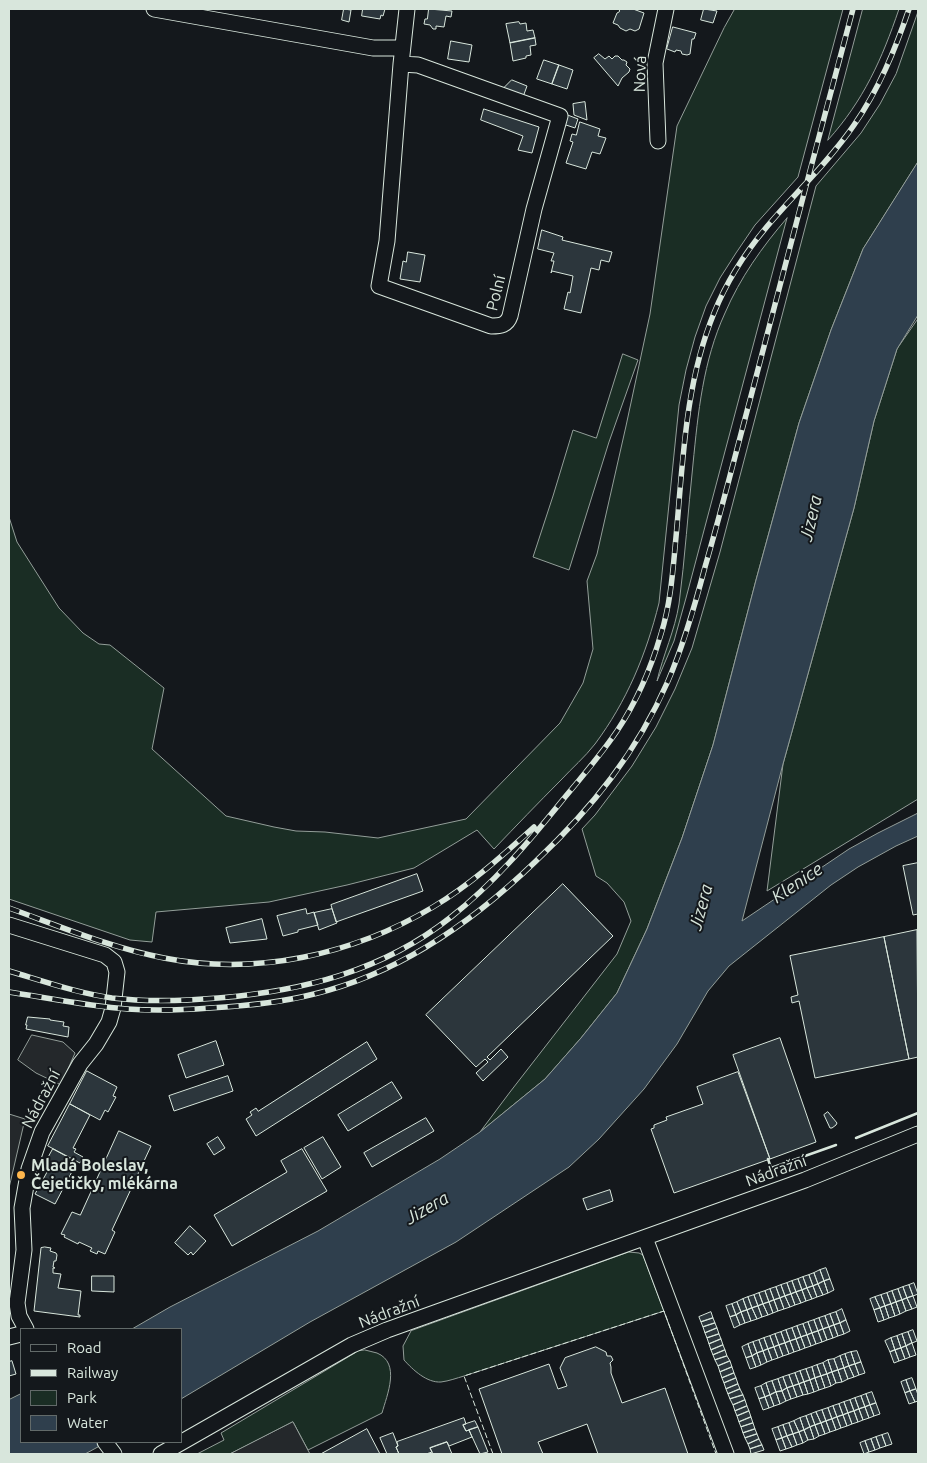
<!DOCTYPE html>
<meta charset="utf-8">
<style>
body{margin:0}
#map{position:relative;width:927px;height:1463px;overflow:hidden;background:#14181c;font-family:Ubuntu,sans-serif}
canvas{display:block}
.frame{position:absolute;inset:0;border:10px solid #d8e6dc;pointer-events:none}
.legend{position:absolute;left:20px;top:1328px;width:162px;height:115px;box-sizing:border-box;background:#14181c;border:1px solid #626a69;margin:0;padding:6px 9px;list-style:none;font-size:15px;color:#d8e6dc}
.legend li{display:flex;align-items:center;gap:10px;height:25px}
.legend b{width:25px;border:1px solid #626a69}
</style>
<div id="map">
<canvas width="927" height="1463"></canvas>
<div class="frame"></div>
<ul class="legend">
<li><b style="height:6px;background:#14181c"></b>Road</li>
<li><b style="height:6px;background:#d8e6dc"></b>Railway</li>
<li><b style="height:14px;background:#1a2d24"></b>Park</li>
<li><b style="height:14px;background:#2f3f4d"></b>Water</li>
</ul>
</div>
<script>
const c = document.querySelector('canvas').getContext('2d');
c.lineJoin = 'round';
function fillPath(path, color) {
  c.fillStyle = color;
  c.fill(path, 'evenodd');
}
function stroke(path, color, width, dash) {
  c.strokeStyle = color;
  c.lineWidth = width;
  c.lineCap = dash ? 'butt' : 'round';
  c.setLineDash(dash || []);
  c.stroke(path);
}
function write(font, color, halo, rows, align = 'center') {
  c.font = font + ' Ubuntu,sans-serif';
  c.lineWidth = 4;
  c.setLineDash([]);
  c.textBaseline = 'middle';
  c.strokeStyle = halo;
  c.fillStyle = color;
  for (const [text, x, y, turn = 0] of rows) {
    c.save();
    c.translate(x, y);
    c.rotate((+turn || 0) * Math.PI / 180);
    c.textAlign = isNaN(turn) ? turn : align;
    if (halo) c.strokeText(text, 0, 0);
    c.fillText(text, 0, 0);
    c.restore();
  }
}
const green = new Path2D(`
 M735,9H843L798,177L755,225L736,253L720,278L706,306L695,337L686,370L679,405L659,603C646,655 627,701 595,744C585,757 572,768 561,780C538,803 516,826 494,849L477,830L414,868L347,885L269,902L156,912L152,942L130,940L9,899V517L17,542L59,608L83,633L99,644L110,645L164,688L152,749L226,816L274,827L296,831L325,832L378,838L466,819L560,723L583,683L593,649L587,581L597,554L626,426L650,314L677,126L724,28Z
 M863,9H899C882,59 864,100 828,140Z
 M918,12V162L863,249L831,330L799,423L756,580L713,745L682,838L647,929L617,993L581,1038L545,1079L480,1132L510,1092L617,954L631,921L624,902L607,883L596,876L582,829L595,815L632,766L656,727L675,689L692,648L720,552L816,186L861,133L880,104L896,74Z
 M787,218L686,598L674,641L657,681C663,655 675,630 679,604C685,558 688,511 693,464C698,413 703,361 725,313C740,278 762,247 787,218Z
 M918,319V799L767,891L783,764L854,508L874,421L897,349Z
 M623,354L638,360L609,442L569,570L533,557L553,496L573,430L596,438Z
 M629,1252L639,1253L643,1255L664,1311L464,1376C457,1378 449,1381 441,1382C427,1383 413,1370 404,1360L403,1346L411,1331Z
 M365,1350C369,1351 373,1352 377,1353C401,1363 387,1395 382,1413L308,1450L293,1422L230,1454H197L224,1440L221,1433L358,1351Z`);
const parking = new Path2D(`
 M32,1035L63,1042L75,1053L61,1085L36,1073L18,1060Z
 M9,1114L25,1119L9,1188Z
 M293,1422L310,1454H230Z`);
const water = new Path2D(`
 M918,162V315L897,349L874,421L854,508L783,764L742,921L849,849L878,833L918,813V836L896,846L858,867L831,885L729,966L708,991L677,1044L644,1089L599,1139L569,1167L456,1242L310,1322L181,1399V1329H132L170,1307L318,1231L440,1159L480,1132L545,1079L581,1038L617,993L647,929L682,838L713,745L756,580L799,423L831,330L863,249Z
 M21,1394V1442H107L85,1454H9V1400Z`);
const building = new Path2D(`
 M344,9L351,10L349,22L342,20Z
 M363,9H385L383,16L381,15L380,19L362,16Z
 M429,9L452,11L451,17L446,16L444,27L436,26V29H433L430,25L424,24L425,19H427Z
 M620,9H633L644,13L639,29L635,31L630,29L626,31L620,28L618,25L613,23L617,13L619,12Z
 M704,9L717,11L713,23L701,20Z
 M519,22L520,24L526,23L527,31L533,30L535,38L510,43L506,24Z
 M673,27L696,33L694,39H692L690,54L687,55L682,54L681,51L676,50L675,52L667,49Z
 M535,38L536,45L530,46L531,55L526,56V58L513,61L510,43Z
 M451,41L472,45L469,62L448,59Z
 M599,54L605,59L609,56L612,59L615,56H618L622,60H624L627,62L626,65L630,69L629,72L622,78L618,86L594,58Z
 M544,60L559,65L552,84L537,79Z
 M559,65L573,70L567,89L552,84Z
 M512,80L527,86L523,97L502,90Z
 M585,102L587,120L574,115L573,104Z
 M484,109L539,127L532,153L518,150L523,136L481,120Z
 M565,114L578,119L575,128L563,124Z
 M580,122L600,129L598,136L606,138L600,154L592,152L586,169L566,163L573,142L570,141L572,134L576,135Z
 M542,230L563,237L562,240L612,252L609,262L601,260L599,270L591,268L581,313L564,309L568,292L570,293L573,276L552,271L551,273L554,261H551L554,253L538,249Z
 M408,252L425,255L420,282L400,279L403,261L406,262Z
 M918,863V914L913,915L903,866Z
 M417,874L423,891L336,922L331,905Z
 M563,884L613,936L487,1057L490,1060L501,1049L508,1057L483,1081L476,1073L488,1062L485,1059L476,1067L426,1015Z
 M306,909L307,914L314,912L318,925L298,930V932L283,936L277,916Z
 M332,909L337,923L319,930L314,913Z
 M262,919L267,939L230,943L226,928Z
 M917,930L918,1057L909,1059L884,937Z
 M884,937L909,1059L815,1078L799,1001L792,1003L791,997L798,995L790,956Z
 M28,1017L50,1019V1020L64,1022L63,1026L69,1027L68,1037L26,1029L27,1025H26Z
 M780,1038L816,1142L770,1159L733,1055Z
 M216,1041L224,1065L186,1078L178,1055Z
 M367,1042L377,1059L256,1136L246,1119L252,1115L250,1112L256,1108L258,1111Z
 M87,1071L117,1087L113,1096L116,1097L108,1112L105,1110L100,1120L70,1104Z
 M738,1072L770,1159L674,1193L651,1129L654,1128V1125L667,1120L666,1117L703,1104L697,1087Z
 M228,1076L233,1091L174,1111L169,1096Z
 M392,1082L402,1098L348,1131L338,1115Z
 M70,1104L90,1115L73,1148L76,1149L74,1152L83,1157L80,1163L48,1146Z
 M828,1112L837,1123L836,1125L832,1128H830L824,1115Z
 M426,1118L434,1131L372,1167L364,1153Z
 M119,1131L151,1146L112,1230L115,1232L105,1254L98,1251L97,1254L90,1251L92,1248L79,1242L78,1244L64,1237L65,1235L61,1234L72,1212L80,1215Z
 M218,1137L225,1148L214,1155L207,1144Z
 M323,1137L341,1167L322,1179L304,1148Z
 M53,1149L77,1162L55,1204L35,1194L52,1163L47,1160Z
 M302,1149L327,1191L232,1246L214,1215L287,1172L281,1161Z
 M610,1190L613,1201L587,1210L583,1199Z
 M190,1226L206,1241L193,1255L191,1252L188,1255L175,1243Z
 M45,1247L51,1248L50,1251L56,1253L57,1255L56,1261H54L53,1267L55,1268H53V1273L61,1274L58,1288L81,1291L78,1315H80V1317L34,1311L41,1248Z
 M826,1268L830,1279L824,1281L820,1270Z
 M820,1270L824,1281L818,1284L814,1273Z
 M814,1273L818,1284L813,1286L809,1275Z
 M809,1275L813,1286L807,1288L803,1277Z
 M92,1276H114V1292L92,1291Z
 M803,1277L807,1288L802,1290L798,1279Z
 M798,1279L802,1290L796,1292L792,1281Z
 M830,1279L834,1290L828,1293L824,1281Z
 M792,1281L796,1292L791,1294L787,1283Z
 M824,1281L828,1293L823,1295L818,1284Z
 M787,1283L791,1294L785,1296L781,1285Z
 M914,1283L918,1294L913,1296L909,1285Z
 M818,1284L823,1295L817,1297L813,1286Z
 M781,1285L785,1296L780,1298L776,1287Z
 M909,1285L913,1296L907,1298L903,1287Z
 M813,1286L817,1297L812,1299L807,1288Z
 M776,1287L780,1298L774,1300L770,1289Z
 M903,1287L907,1298L902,1300L898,1289Z
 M807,1288L812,1299L806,1301L802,1290Z
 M770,1289L774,1300L769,1302L765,1291Z
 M898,1289L902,1300L896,1302L892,1291Z
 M802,1290L806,1301L801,1303L796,1292Z
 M765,1291L769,1302L763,1304L759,1293Z
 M892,1291L896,1302L891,1304L887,1293Z
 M796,1292L801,1303L795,1305L791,1294Z
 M759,1293L763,1304L758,1306L754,1295Z
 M887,1293L891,1304L885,1306L881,1295Z
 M791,1294L795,1305L790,1307L785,1296Z
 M754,1295L758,1306L752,1308L748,1297Z
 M881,1295L885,1306L880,1308L875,1297Z
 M785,1296L790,1307L784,1309L780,1298Z
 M913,1296L917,1307L912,1309L907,1298Z
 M748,1297L752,1308L747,1310L743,1299Z
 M875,1297L880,1308L874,1310L870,1299Z
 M780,1298L784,1309L778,1311L774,1300Z
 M907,1298L912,1309L906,1311L902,1300Z
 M743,1299L747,1310L741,1312L737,1302Z
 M774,1300L778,1311L773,1313L769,1302Z
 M902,1300L906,1311L900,1314L896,1302Z
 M737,1302L741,1312L736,1315L732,1304Z
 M769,1302L773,1313L768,1315L763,1304Z
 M896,1302L900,1314L895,1316L891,1304Z
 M732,1304L736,1315L730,1317L726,1306Z
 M763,1304L768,1315L762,1317L758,1306Z
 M891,1304L895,1316L889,1318L885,1306Z
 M758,1306L762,1317L757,1319L752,1308Z
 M885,1306L889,1318L884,1320L880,1308Z
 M752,1308L757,1319L751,1321L747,1310Z
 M880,1308L884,1320L878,1322L874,1310Z
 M842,1309L846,1320L840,1323L836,1312Z
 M747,1310L751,1321L745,1323L741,1312Z
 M711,1312L713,1318L701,1322L699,1317Z
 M741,1312L745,1323L740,1325L736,1315Z
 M836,1312L840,1323L834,1325L830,1314Z
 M830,1314L834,1325L829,1327L825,1316Z
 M736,1315L740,1325L734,1328L730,1317Z
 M825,1316L829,1327L823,1329L819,1318Z
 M713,1318L715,1323L703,1327L701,1322Z
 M819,1318L823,1329L818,1331L814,1320Z
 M814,1320L818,1331L812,1333L808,1322Z
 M846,1320L850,1331L844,1334L840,1323Z
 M808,1322L812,1333L807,1335L803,1324Z
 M715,1323L717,1328L705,1333L703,1327Z
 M840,1323L844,1334L838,1336L834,1325Z
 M803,1324L807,1335L801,1337L797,1326Z
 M834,1325L838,1336L833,1338L829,1327Z
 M797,1326L801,1337L796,1339L792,1328Z
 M829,1327L833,1338L827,1340L823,1329Z
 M717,1328L719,1334L707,1338L705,1333Z
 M792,1328L796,1339L790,1341L786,1330Z
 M823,1329L827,1340L822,1342L818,1331Z
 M786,1330L790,1341L785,1343L781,1332Z
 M913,1330L917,1341L912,1343L908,1332Z
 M818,1331L822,1342L816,1344L812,1333Z
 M781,1332L785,1343L779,1345L775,1334Z
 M908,1332L912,1343L906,1346L902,1334Z
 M812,1333L816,1344L811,1346L807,1335Z
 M719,1334L721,1339L709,1344L707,1338Z
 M775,1334L779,1345L774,1347L770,1336Z
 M902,1334L906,1346L901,1348L897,1336Z
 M807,1335L811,1346L805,1348L801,1337Z
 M770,1336L774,1347L768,1349L764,1338Z
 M897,1336L901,1348L895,1350L891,1338Z
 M801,1337L805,1348L800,1350L796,1339Z
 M764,1338L768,1349L763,1351L759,1340Z
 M891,1338L895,1350L890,1352L885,1341Z
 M721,1339L723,1345L711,1350L709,1344Z
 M796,1339L800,1350L794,1352L790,1341Z
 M759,1340L763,1351L757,1353L753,1342Z
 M790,1341L794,1352L789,1354L785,1343Z
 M753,1342L757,1353L752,1356L748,1344Z
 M785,1343L789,1354L783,1356L779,1345Z
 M912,1343L916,1355L910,1357L906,1346Z
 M748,1344L752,1356L746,1358L742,1347Z
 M723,1345L725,1350L713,1355L711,1350Z
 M779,1345L783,1356L778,1358L774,1347Z
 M906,1346L910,1357L905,1359L901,1348Z
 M596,1347L606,1352L607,1356H611L613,1360L610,1363L611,1367V1373L622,1403L665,1388L688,1454H598L587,1424L538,1442L543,1454H502L479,1389L549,1364L558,1389L567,1386L560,1368L565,1358Z
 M774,1347L778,1358L772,1360L768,1349Z
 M901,1348L905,1359L899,1361L895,1350Z
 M768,1349L772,1360L767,1362L763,1351Z
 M725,1350L727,1356L715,1360L713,1355Z
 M895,1350L899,1361L894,1363L890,1352Z
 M763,1351L767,1362L761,1365L757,1353Z
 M857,1351L861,1362L855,1364L851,1352Z
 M851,1352L855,1364L849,1366L845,1354Z
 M757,1353L761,1365L756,1367L752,1356Z
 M845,1354L849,1366L844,1368L840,1356Z
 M727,1356L730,1361L718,1366L715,1360Z
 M752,1356L756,1367L750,1369L746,1358Z
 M840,1356L844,1368L838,1370L834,1359Z
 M834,1359L838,1370L832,1372L828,1360Z
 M828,1360L832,1372L827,1374L823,1363Z
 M12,1361L16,1374L9,1376V1362Z
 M730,1361L732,1367L720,1372L718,1366Z
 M861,1362L865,1373L859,1375L855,1364Z
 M823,1363L827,1374L821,1376L817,1365Z
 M855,1364L859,1375L854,1377L849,1366Z
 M817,1365L821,1376L815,1378L812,1367Z
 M849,1366L854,1377L848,1379L844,1368Z
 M732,1367L734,1373L722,1378L720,1372Z
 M812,1367L815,1378L810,1380L806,1369Z
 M844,1368L848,1379L842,1382L838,1370Z
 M806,1369L810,1380L804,1382L800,1371Z
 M838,1370L842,1382L836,1383L832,1372Z
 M800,1371L804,1382L799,1384L795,1373Z
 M832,1372L836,1383L831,1386L827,1374Z
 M734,1373L736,1378L724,1383L722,1378Z
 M795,1373L799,1384L793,1386L789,1375Z
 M827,1374L831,1386L825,1388L821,1376Z
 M789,1375L793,1386L787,1388L783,1377Z
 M821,1376L825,1388L819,1390L815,1378Z
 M783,1377L787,1388L782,1391L778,1379Z
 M736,1378L738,1384L726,1389L724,1383Z
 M815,1378L819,1390L814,1392L810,1380Z
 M912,1378L916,1389L910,1391L906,1380Z
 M778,1379L782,1391L776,1392L772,1381Z
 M810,1380L814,1392L808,1394L804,1382Z
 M906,1380L910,1391L905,1393L901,1382Z
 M772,1381L776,1392L770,1395L766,1383Z
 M804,1382L808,1394L803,1395L799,1384Z
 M766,1383L770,1395L765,1397L761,1386Z
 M738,1384L740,1389L728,1394L726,1389Z
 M799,1384L803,1395L797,1397L793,1386Z
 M761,1386L765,1397L759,1399L755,1388Z
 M793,1386L797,1397L791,1399L787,1388Z
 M787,1388L791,1399L786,1401L782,1391Z
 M740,1389L743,1395L730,1399L728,1394Z
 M916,1389L918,1395V1401L915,1402L910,1391Z
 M782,1391L786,1401L780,1404L776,1392Z
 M910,1391L915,1402L909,1404L905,1393Z
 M776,1392L780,1404L774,1406L770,1395Z
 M872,1392L876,1403L870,1405L866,1394Z
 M866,1394L870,1405L865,1407L861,1396Z
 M743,1395L745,1400L733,1405L730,1399Z
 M770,1395L774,1406L769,1408L765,1397Z
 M861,1396L865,1407L859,1409L855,1398Z
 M765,1397L769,1408L763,1410L759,1399Z
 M855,1398L859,1409L854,1411L850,1400Z
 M745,1400L747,1406L735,1411L733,1405Z
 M850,1400L854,1411L848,1413L844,1402Z
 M844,1402L848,1413L843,1415L839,1404Z
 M876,1403L880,1414L874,1416L870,1405Z
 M839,1404L843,1415L837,1417L833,1406Z
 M870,1405L874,1416L869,1418L865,1407Z
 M747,1406L749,1411L737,1416L735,1411Z
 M833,1406L837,1417L832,1419L828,1408Z
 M865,1407L869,1418L863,1420L859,1409Z
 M828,1408L832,1419L826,1421L822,1410Z
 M859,1409L863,1420L858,1422L854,1411Z
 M822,1410L826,1421L821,1423L816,1412Z
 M749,1411L751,1417L739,1422L737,1416Z
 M854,1411L858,1422L852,1424L848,1413Z
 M816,1412L821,1423L815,1425L811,1414Z
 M848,1413L852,1424L847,1426L843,1415Z
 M811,1414L815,1425L810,1427L806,1416Z
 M843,1415L847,1426L841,1428L837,1417Z
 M806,1416L810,1427L804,1430L800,1418Z
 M751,1417L753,1423L741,1427L739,1422Z
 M837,1417L841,1428L836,1430L832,1419Z
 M464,1418L466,1424L463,1425L466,1431L469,1430L472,1437L449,1446L447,1442L430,1448L432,1452L426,1454H399L396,1447L398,1446L397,1442Z
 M800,1418L804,1430L799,1432L794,1421Z
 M832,1419L836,1430L830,1432L826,1421Z
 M475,1421L478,1427L466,1431L463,1425Z
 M794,1421L799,1432L793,1434L789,1423Z
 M826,1421L830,1432L825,1434L821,1423Z
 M753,1423L755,1429L743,1433L741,1427Z
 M789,1423L793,1434L787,1436L783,1425Z
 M821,1423L825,1434L819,1436L815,1425Z
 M783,1425L787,1436L782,1438L778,1427Z
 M815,1425L819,1436L814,1439L810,1427Z
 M478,1427L488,1452L480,1454L469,1430Z
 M778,1427L782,1438L776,1440L772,1429Z
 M810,1427L814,1439L808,1440L804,1430Z
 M367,1429L380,1454H321Z
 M755,1429L757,1434L745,1438L743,1433Z
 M804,1430L808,1440L803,1443L799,1432Z
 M799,1432L803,1443L797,1445L793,1434Z
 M393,1433L398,1446L396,1447L399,1454H387L380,1438Z
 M888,1433L892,1444L886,1446L882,1435Z
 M757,1434L759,1439L748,1444L745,1438Z
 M793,1434L797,1445L792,1447L787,1436Z
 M882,1435L886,1446L880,1448L876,1437Z
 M787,1436L792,1447L786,1449L782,1438Z
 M876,1437L880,1448L875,1450L871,1439Z
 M782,1438L786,1449L780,1451L776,1440Z
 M759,1439L762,1445L750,1449L748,1444Z
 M871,1439L875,1450L869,1452L865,1441Z
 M865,1441L869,1452L864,1454L860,1443Z
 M447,1442L452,1454H433L430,1448Z
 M762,1445L764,1450L751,1454L750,1449Z`);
const minor = new Path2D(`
 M154,9L373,48H402
 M401,64L418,65L560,116L534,209L510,316C507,325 501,326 491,326L379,286L387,241L401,64L407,9
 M658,141L655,63L666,9
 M9,925L105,955L114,962L117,972L113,1008L109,1022L96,1044L80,1064L42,1132L29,1169L22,1208L24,1250L17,1303L19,1316L26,1329
 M645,1238L726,1454
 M9,1337L21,1334
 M105,1442L114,1454
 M161,1454L352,1345L387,1330L805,1180L918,1134`);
const rail = new Path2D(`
 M9,908C59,926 111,948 164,958C256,976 353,955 433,907C470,885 502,856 534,827
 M9,971C43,981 77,993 112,998C147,1002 182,1001 218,998C303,991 383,971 451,917C494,883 527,844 561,802C580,779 600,756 617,731C637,701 651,668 661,634C671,602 673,569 676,537C683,461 685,384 714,313C726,283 745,253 765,229C794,194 828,163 854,125C879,89 895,50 909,9
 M9,992C48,998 88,1006 127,1009C155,1011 182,1010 210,1008C245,1006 279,1003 314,994C398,974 474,921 536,861C592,808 637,752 668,681C684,644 695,605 705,567C721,512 735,456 750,400C784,270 818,139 853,9`);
const fence = new Path2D(`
 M493,1454L464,1376L664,1311L716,1454`);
const wall = new Path2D(`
 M856,1138L918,1113
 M768,1159L771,1168L836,1145`);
const markers = [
 [21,1175,5,"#ffb74d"]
];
const streetNames = [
 ["Nová",640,74,-88],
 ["Polní",496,293,-76],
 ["Nádražní",41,1099,-62],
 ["Nádražní",776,1171,-20],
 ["Nádražní",389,1312,-21]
];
const poiNames = [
 ["Mladá Boleslav,",31,1166],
 ["Čejetičky, mlékárna",31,1184]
];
const waterNames = [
 ["Jizera",811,518,-77],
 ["Klenice",797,883,-34],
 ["Jizera",701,907,-75],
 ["Jizera",427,1208,-30]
];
fillPath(green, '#1a2d24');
stroke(green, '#939e99', 1);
fillPath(parking, '#24282b');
stroke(parking, '#939e99', 1);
fillPath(water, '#2f3f4d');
stroke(water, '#939e99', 1);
fillPath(building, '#2c363c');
stroke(building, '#d8e6dc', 1);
stroke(minor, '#d8e6dc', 17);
stroke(minor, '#14181c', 15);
stroke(rail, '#d8e6dc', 5.5);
stroke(rail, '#14181c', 4, [11]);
stroke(fence, '#d8e6dc', 1, [6, 2.5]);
stroke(wall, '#d8e6dc', 2.5);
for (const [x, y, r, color] of markers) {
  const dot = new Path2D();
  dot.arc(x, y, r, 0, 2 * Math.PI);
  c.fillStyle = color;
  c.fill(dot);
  stroke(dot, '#14181c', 2);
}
write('16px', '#d8e6dc', '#14181c', streetNames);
write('bold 16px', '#d8e6dc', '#14181c', poiNames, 'left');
write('italic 18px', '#d8e6dc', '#14181c', waterNames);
</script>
